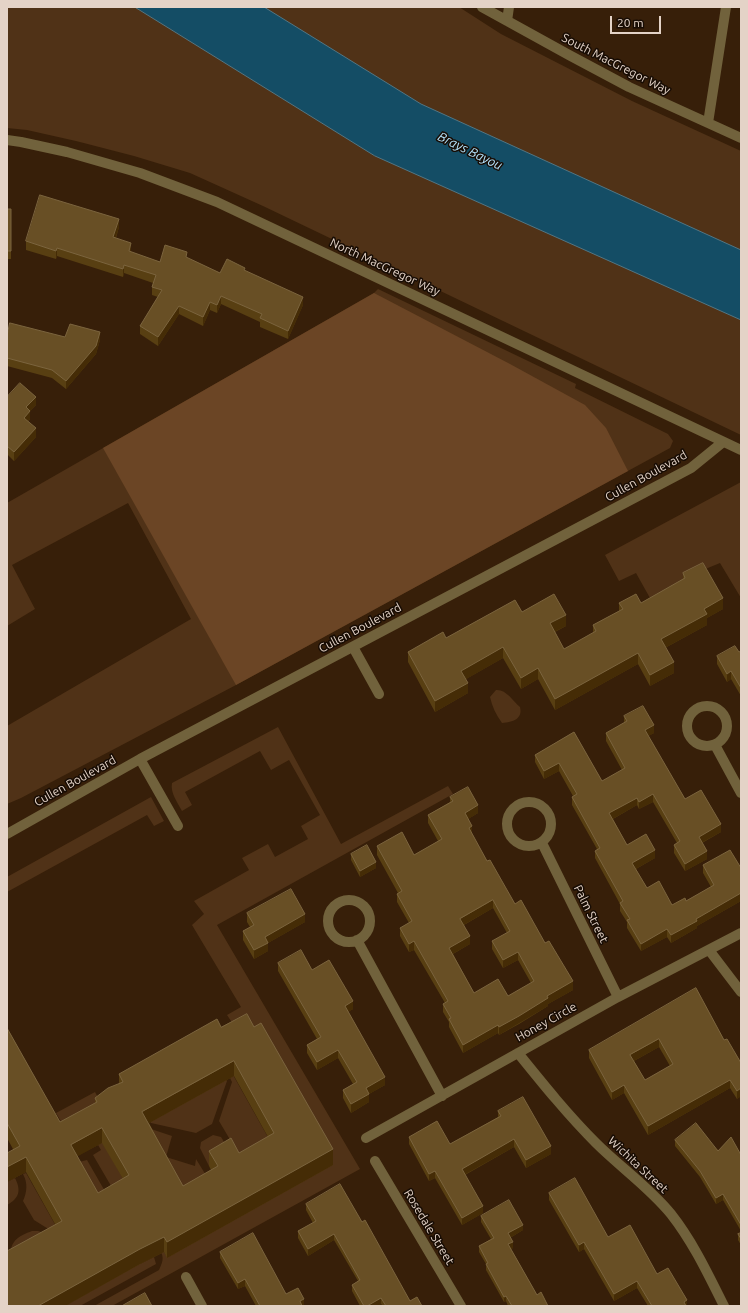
<!DOCTYPE html>
<style>
body{margin:0}
#map{position:relative;width:748px;height:1313px;overflow:hidden;background:#371f09;font-family:Ubuntu,sans-serif}
canvas{display:block}
.frame{position:absolute;inset:0;border:8px solid #e4d3c7;pointer-events:none}
.scale{position:absolute;left:610px;top:16px;width:51px;height:18px;box-sizing:border-box;border:2px solid #e4d3c7;border-top:0;padding-left:5px;font-size:12px;line-height:14px;white-space:nowrap;color:#e4d3c7;-webkit-text-stroke:3px #170c04;paint-order:stroke}
</style>
<div id="map">
<canvas width="748" height="1313"></canvas>
<div class="frame"></div>
<div class="scale">20 m</div>
</div>
<script>
const c = document.querySelector('canvas').getContext('2d');
c.lineJoin = 'round';
function fillPath(path, color) {
  c.fillStyle = color;
  c.fill(path, 'evenodd');
}
function stroke(path, color, width, dash) {
  c.strokeStyle = color;
  c.lineWidth = width;
  c.lineCap = dash ? 'butt' : 'round';
  c.setLineDash(dash || []);
  c.stroke(path);
}
function write(font, color, halo, rows, align = 'center') {
  c.font = font + ' Ubuntu,sans-serif';
  c.lineWidth = 3;
  c.setLineDash([]);
  c.textBaseline = 'middle';
  c.strokeStyle = halo;
  c.fillStyle = color;
  for (const [text, x, y, turn = 0] of rows) {
    c.save();
    c.translate(x, y);
    c.rotate((+turn || 0) * Math.PI / 180);
    c.textAlign = isNaN(turn) ? turn : align;
    if (halo) c.strokeText(text, 0, 0);
    c.fillText(text, 0, 0);
    c.restore();
  }
}
const green = new Path2D(`
 M7,7H459L501,34L632,101L741,151V435L263,206L190,173L134,156L76,141L27,130L7,128Z
 M378,289L576,384L575,388L668,434L673,441L670,448L236,685L21,798L7,804V726L191,619L128,503L12,565L35,609L7,626V503L374,293Z
 M741,482V598L720,563L703,570L650,598L636,573L619,581L605,555Z
 M496,690C506,689 513,701 520,707C523,719 513,722 502,723C496,715 492,706 490,697Z
 M278,727L341,844L448,786L453,794L217,925L360,1169L112,1306H94L159,1270C164,1259 164,1257 158,1246L114,1191L93,1155L101,1150L92,1135L97,1132L167,1257L333,1164L239,1033L227,1015L241,1007L192,925L204,914L194,901L249,870L242,858L268,844L275,857L308,839L301,826L320,815L289,760L271,770L260,751L185,792L192,805L182,811C178,803 170,793 172,783Z
 M151,797L164,821L154,826L147,815L7,892V877Z
 M228,1066L274,1148L245,1165L219,1121L232,1082L225,1068Z
 M219,1067L227,1081L212,1124L196,1133L151,1123L142,1109Z
 M95,1092L103,1107L68,1133L56,1113Z
 M148,1128L172,1136L166,1157L195,1166L196,1159L212,1185L183,1201Z
 M213,1135L221,1137L231,1153L209,1166L200,1148L201,1142Z
 M87,1160L106,1193L132,1249L140,1264L154,1257L156,1264L80,1306H65L132,1268L79,1162Z
 M26,1173L70,1251L50,1230L34,1220L23,1201C27,1192 28,1183 23,1174Z
 M15,1178C21,1190 20,1198 7,1205V1182Z
 M32,1231H38L44,1233L10,1255C11,1240 19,1236 32,1231Z`);
const forest = new Path2D(`
 M374,293L510,364L585,405L606,428L628,471L236,685L103,448Z`);
const water = new Path2D(`
 M135,7H264L421,104L741,250V320L375,156Z`);
const minor = new Path2D(`
 M482,7L569,55L629,87L741,138
 M507,21L509,7
 M708,123L726,7
 M7,140L21,142L67,152L140,173L217,202L741,450
 M353,647L379,694
 M687 726a20 20 0 1 1 40 0a20 20 0 1 1-40 0Z
 M715,745L741,793
 M140,759L178,826
 M507 824a22 22 0 1 1 44 0a22 22 0 1 1-44 0Z
 M7,834L140,759L691,468L723,442
 M542,843L618,997
 M328 921a21 21 0 1 1 42 0a21 21 0 1 1-42 0Z
 M357,940L442,1096
 M709,950L741,992
 M518,1053C543,1084 568,1115 596,1143C620,1167 649,1187 671,1214C693,1242 708,1274 724,1306
 M366,1138L618,997L741,933
 M375,1161L461,1306
 M186,1277L202,1306`);
const wall = new Path2D(`
 M7,209H11V259H7Z
 M119,227L116,238L131,251V252L160,262L187,258L220,273L245,271L303,305L288,339L260,327V322L221,304L217,313L210,310L203,326L179,314L158,346L140,334V326L158,297L152,295V287L153,283L124,273L123,277L57,256L56,259L26,250V241Z
 M7,336L65,337L100,340L96,354L66,389L52,378L7,366Z
 M7,397L36,405L30,411V419L28,422L36,437L14,461L7,454Z
 M683,573L723,609L707,618V625L665,648L674,673L650,686L638,664L555,710L538,679L521,689L503,658L466,679L468,693L435,712L408,662V652L522,612L566,626L555,632L564,649L593,633V625L619,611V603H641L683,579Z
 M741,651V696L731,679L727,682L717,664V656L739,652Z
 M624,716L654,733L648,736L685,799L721,832L702,843L707,859L685,871L674,853V845L677,843L653,802L639,809L637,805L613,819L627,845L655,858L636,869L647,888L672,905L686,901L711,887L703,873V865L741,868V901L697,926V928L671,943L667,937L641,951L627,928V922L620,911V904L595,858V851L597,849L572,805V797L573,796L559,771L544,779L535,762V755L574,732L602,781L622,770L606,741V733L624,723Z
 M450,797L478,813L468,819L472,834L487,861L515,904L545,943L573,990L548,1004V1006L519,1024L499,1035L498,1033L463,1053L449,1027V1022L443,1012V1004L445,1003L414,950L409,952L400,936V928L409,923L397,902V894L398,893L377,855V846L414,855L438,841L428,823V815L450,802ZM493,908L507,933L492,941V949L503,968L518,960L531,983L508,996L474,993L453,954L470,944L464,925Z
 M351,854L376,868L360,877L351,860Z
 M247,913L305,922L268,943V951L254,959L243,940V931L250,927L247,922Z
 M278,963L312,970L353,1009L348,1012L385,1085L369,1094V1102L351,1113L343,1098V1090L353,1084L338,1058L317,1070L307,1053V1045L317,1039L278,971Z
 M696,988L724,1040L741,1063V1096L737,1099L730,1088L648,1135L624,1093L612,1100L589,1058V1050ZM659,1047L670,1066L645,1080L634,1061Z
 M221,1027L333,1165L167,1258L164,1252L140,1264L65,1306H7L55,1224L26,1172L7,1182V1167L13,1149L7,1138V1028L60,1122L95,1103V1098L119,1084V1074ZM234,1076L268,1137L239,1153L209,1151V1166L211,1170L183,1186L149,1123ZM102,1143L123,1179L98,1193L77,1156Z
 M498,1111L551,1154L526,1168L514,1147L465,1175L483,1213L462,1225L435,1178L429,1181L409,1144V1137L450,1144L498,1117Z
 M675,1140L741,1155V1231L723,1200L716,1204L700,1177L675,1146Z
 M549,1193L657,1274L687,1306H648L637,1288L614,1301L584,1249L579,1252L549,1200Z
 M306,1204L362,1222L410,1301L422,1306H383L381,1304L378,1306H360L352,1291V1285L358,1281L334,1240L308,1256L298,1238V1231L313,1223L306,1210Z
 M481,1216L523,1230L510,1238L513,1248L511,1249L537,1295L548,1306H508L506,1301L504,1302L486,1270V1264L479,1252V1246L491,1239L481,1222Z
 M741,1233V1245L738,1240V1234Z
 M220,1252L286,1294L304,1305L303,1306H256L245,1286L238,1289L220,1258Z`);
const shadedWall = new Path2D(`
 M119,219V227L113,246V237Z
 M131,243V251L129,260V251Z
 M57,248V256L56,259V251Z
 M124,265V273L123,277V269Z
 M221,296V304L217,313V305Z
 M303,297V305L288,339V331Z
 M210,302V310L203,326V317Z
 M179,306V314L158,346V337Z
 M100,332V340L96,354L66,389V381Z
 M36,397V405L30,411V419L24,426V418L26,407Z
 M36,428V437L14,461V452Z
 M723,598V609L707,618V625L661,650V639L704,609Z
 M566,615V626L550,634V623Z
 M503,647V658L461,682V671Z
 M638,653V664L555,710V699Z
 M674,662V673L650,686V675Z
 M538,668V679L521,689V678Z
 M731,671V679L727,682V674Z
 M468,683V693L435,712V701Z
 M654,725V733L645,738V730Z
 M559,763V771L544,779V771Z
 M653,794V802L639,809V802Z
 M637,798V805L609,821V813Z
 M478,805V813L465,821V813Z
 M721,824V832L699,844V837Z
 M472,826V834L469,828Z
 M655,850V858L632,871V863Z
 M707,851V859L685,871V864Z
 M376,862V868L360,877V871Z
 M741,893V901L697,926V928L671,943V935L696,919Z
 M493,900V908L460,927V919Z
 M305,914V922L268,943V951L254,959V950L265,937Z
 M667,929V937L641,951V944Z
 M470,936V944L449,956V948Z
 M414,941V950L409,952V944Z
 M518,952V960L503,968V960Z
 M573,981V990L548,1004V1006L499,1035V1027L547,996Z
 M353,1001V1009L345,1014V1006Z
 M498,1025V1033L463,1053V1045Z
 M659,1039V1047L630,1063V1055Z
 M338,1050V1058L317,1070V1062Z
 M234,1061V1076L142,1127V1112Z
 M385,1077V1085L369,1094V1102L351,1113V1104L366,1088Z
 M730,1080V1088L648,1135V1126Z
 M624,1085V1093L612,1100V1092Z
 M741,1088V1096L737,1099V1091Z
 M102,1128V1143L71,1160V1145Z
 M514,1139V1147L462,1176V1169Z
 M551,1146V1154L526,1168V1160Z
 M333,1149V1165L167,1258V1242Z
 M26,1157V1172L7,1182V1167Z
 M435,1171V1178L429,1181V1174Z
 M723,1194V1200L716,1204V1198Z
 M483,1206V1213L462,1225V1218Z
 M523,1225V1230L508,1239V1233Z
 M334,1234V1240L308,1256V1249Z
 M164,1237V1252L140,1264L65,1306H38L140,1249Z
 M513,1242V1248L508,1250V1244Z
 M584,1242V1249L579,1252V1245Z
 M245,1279V1286L238,1289V1283Z
 M637,1281V1288L614,1301V1294Z
 M506,1296V1301L504,1302V1297Z
 M381,1298V1304L378,1306H367Z
 M304,1299V1305L300,1306V1301Z
 M687,1300V1306H684V1302Z`);
const building = new Path2D(`
 M40,195L119,219L113,237L131,243L129,251L160,262L165,245L187,252L186,257L220,273L227,259L245,268L244,270L303,297L288,331L260,318L262,314L221,296L217,305L210,302L203,317L179,306L158,337L140,326L162,290L152,287L156,275L124,265L123,269L57,248L56,251L26,241Z
 M7,209H11V251H7Z
 M10,323L65,337L70,324L100,332L96,346L66,381L52,370L7,358V336Z
 M20,383L36,397L26,407L30,411L24,418L36,428L14,452L7,446V397Z
 M703,563L723,598L704,609L707,614L661,639L674,662L650,675L638,653L555,699L538,668L521,678L503,647L461,671L468,683L435,701L408,652L443,632L446,638L515,600L522,612L554,594L566,615L550,623L564,649L596,631L593,625L623,609L619,603L636,594L641,603L685,578L683,573Z
 M735,646L739,652L741,651V688L731,671L727,674L717,656Z
 M643,706L654,725L645,730L685,799L701,790L721,824L699,837L707,851L685,864L674,845L680,841L653,794L639,802L637,798L609,813L627,845L646,834L655,850L632,863L647,888L659,881L672,905L685,898L686,901L714,885L703,865L730,850L741,868V893L696,919L697,921L671,935L667,929L641,944L627,920L630,919L620,903L623,901L595,851L600,848L572,797L577,794L559,763L544,771L535,755L574,732L602,781L625,768L606,733L627,721L624,716Z
 M468,787L478,805L465,813L472,826L469,828L487,861L490,860L515,904L521,900L545,943L549,941L573,981L547,996L548,998L519,1016L499,1027L498,1025L463,1045L449,1019L451,1018L443,1004L448,1001L414,941L409,944L400,928L412,921L397,894L402,891L377,846L402,832L414,855L442,839L428,815L453,801L450,797ZM493,900L510,931L492,941L503,960L518,952L534,981L508,996L498,979L474,993L449,948L470,936L460,919Z
 M367,845L376,862L360,871L351,854Z
 M291,889L305,914L265,937L268,943L254,950L243,931L254,925L247,913Z
 M301,950L312,970L329,960L353,1001L345,1006L385,1077L366,1088L369,1094L351,1104L343,1090L357,1082L338,1050L317,1062L307,1045L321,1037L278,963Z
 M696,988L724,1040L727,1039L741,1063V1088L737,1091L730,1080L648,1126L624,1085L612,1092L589,1050ZM659,1039L673,1064L645,1080L630,1055Z
 M247,1014L254,1027L261,1023L333,1149L167,1242L164,1237L140,1249L38,1306H7V1251L62,1221L26,1157L7,1167V1153L20,1146L7,1123V1028L60,1122L97,1102L95,1098L108,1088L123,1082L119,1074L217,1019L221,1027ZM234,1061L274,1133L239,1153L231,1138L209,1151L218,1166L183,1186L142,1112ZM102,1128L129,1175L98,1193L71,1145Z
 M523,1097L551,1146L526,1160L514,1139L462,1169L483,1206L462,1218L435,1171L429,1174L409,1137L437,1121L450,1144L501,1116L498,1111Z
 M696,1123L718,1151L731,1137L741,1155V1225L723,1194L716,1198L700,1171L675,1140Z
 M575,1178L608,1237L630,1225L657,1274L668,1268L687,1300L684,1302L686,1306H652L637,1281L614,1294L584,1242L579,1245L549,1193Z
 M340,1184L362,1222L365,1220L410,1301L417,1297L422,1306H386L381,1298L367,1306H364L352,1285L360,1280L334,1234L308,1249L298,1231L316,1221L306,1204Z
 M509,1200L523,1225L508,1233L513,1242L508,1244L537,1295L541,1292L548,1306H512L506,1296L504,1297L486,1264L488,1263L479,1246L494,1238L481,1216Z
 M253,1233L286,1294L298,1288L304,1299L300,1301L302,1306H260L245,1279L238,1283L220,1252Z
 M741,1233V1239L738,1234Z
 M145,1293L152,1306H122Z`);
const streetNames = [
 ["South MacGregor Way",616,64,27],
 ["North MacGregor Way",385,267,25],
 ["Cullen Boulevard",646,476,-29],
 ["Cullen Boulevard",360,628,-28],
 ["Cullen Boulevard",75,781,-29],
 ["Palm Street",591,914,64],
 ["Honey Circle",546,1022,-29],
 ["Wichita Street",638,1165,43],
 ["Rosedale Street",429,1227,59]
];
const waterNames = [
 ["Brays Bayou",470,151,26]
];
fillPath(green, '#503217');
fillPath(forest, '#6b4525');
fillPath(water, '#144d65');
stroke(water, '#527582', 1);
stroke(minor, '#71623c', 10);
fillPath(wall, '#583f12');
fillPath(shadedWall, '#452c06');
fillPath(building, '#684f25');
stroke(building, '#7b643e', 1);
write('12px', '#e4d3c7', '#170c04', streetNames);
write('italic 13px', '#b4e4fd', '#170c04', waterNames);
</script>
